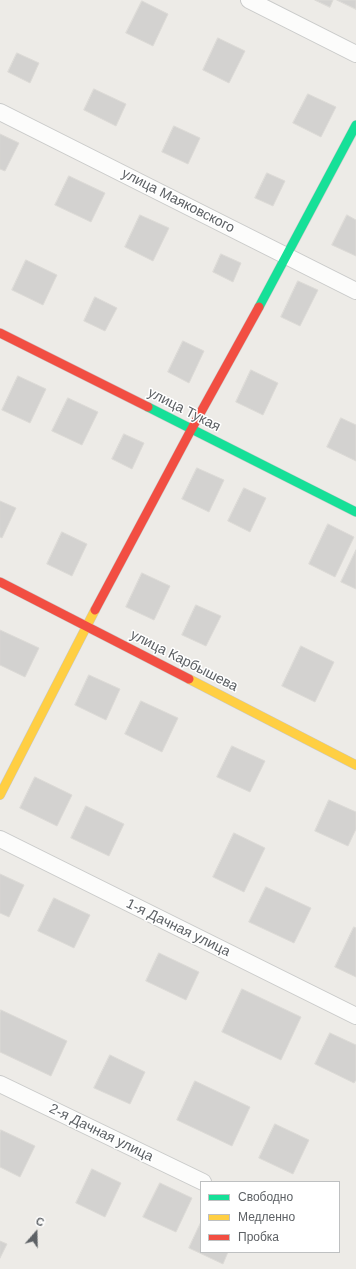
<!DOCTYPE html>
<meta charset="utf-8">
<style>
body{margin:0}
#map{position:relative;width:356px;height:1269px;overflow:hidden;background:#edebe7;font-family:Helvetica,sans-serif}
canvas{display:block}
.legend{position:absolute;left:200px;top:1181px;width:140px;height:72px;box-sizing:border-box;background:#fff;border:1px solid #bec0c1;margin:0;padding:5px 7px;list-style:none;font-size:12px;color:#5d6165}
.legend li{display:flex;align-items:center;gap:8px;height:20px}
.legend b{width:20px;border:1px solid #bec0c1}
.north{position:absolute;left:16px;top:1213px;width:40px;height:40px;-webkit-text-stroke:3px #fff;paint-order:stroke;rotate:20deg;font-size:11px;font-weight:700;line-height:16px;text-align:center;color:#5d6165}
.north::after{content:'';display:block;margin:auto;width:14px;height:18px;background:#5d6165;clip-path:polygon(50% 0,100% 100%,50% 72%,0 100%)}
</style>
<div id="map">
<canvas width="356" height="1269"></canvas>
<ul class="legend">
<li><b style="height:5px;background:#16e098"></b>Свободно</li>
<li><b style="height:5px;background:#ffcf43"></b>Медленно</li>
<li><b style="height:5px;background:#f24e42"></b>Пробка</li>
</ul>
<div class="north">С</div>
</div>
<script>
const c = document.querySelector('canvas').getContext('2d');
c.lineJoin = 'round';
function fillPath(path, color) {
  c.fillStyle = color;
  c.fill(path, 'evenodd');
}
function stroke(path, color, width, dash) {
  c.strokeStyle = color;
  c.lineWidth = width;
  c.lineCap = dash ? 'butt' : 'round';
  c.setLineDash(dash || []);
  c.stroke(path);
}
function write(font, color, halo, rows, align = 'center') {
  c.font = font + ' Helvetica,sans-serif';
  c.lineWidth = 3;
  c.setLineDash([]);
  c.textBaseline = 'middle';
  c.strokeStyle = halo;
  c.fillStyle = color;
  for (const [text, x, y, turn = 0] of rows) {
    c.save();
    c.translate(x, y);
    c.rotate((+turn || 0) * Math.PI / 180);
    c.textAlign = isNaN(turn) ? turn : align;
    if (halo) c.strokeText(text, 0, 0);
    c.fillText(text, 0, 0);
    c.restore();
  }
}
const building = new Path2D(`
 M315,0H333L330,7Z
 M337,0H356V9Z
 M142,1L168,14L153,46L126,33Z
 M218,38L245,51L229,83L203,70Z
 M17,53L39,63L30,83L8,72Z
 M94,89L126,104L116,126L84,110Z
 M308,94L336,107L321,137L293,123Z
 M174,126L200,138L188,164L162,152Z
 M0,134L19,143L5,171L0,169Z
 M267,173L285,181L273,206L255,198Z
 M69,176L105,193L91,222L55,205Z
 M140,215L169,228L153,261L125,247Z
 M347,215L356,220V256L332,245Z
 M221,254L241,263L233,282L213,272Z
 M26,260L57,275L43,305L12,290Z
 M298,281L318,290L300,326L281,317Z
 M95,297L117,308L105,331L84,321Z
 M183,341L204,351L189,383L168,372Z
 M251,370L278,383L263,415L236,402Z
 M18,376L46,389L30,423L2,410Z
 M68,398L98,412L82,445L52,431Z
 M341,418L356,425V461L327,447Z
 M124,434L144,443L132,469L112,459Z
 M197,468L224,480L209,512L182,499Z
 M244,488L266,498L250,532L228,521Z
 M0,501L16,508L2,538L0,537Z
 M328,524L354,537L335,577L309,564Z
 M62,532L87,544L72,576L47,564Z
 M356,550V589L341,582Z
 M142,573L170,586L154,620L126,607Z
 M196,605L221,616L206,646L182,635Z
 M0,630L39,648L25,677L0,665Z
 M301,646L334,662L315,702L282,686Z
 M89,675L120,689L106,720L75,705Z
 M141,701L178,718L162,752L125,734Z
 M232,746L265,761L250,792L217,777Z
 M35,777L72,795L57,826L20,808Z
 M329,800L356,812V829L348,846L315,831Z
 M86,806L124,824L109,856L71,838Z
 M234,833L265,848L244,892L213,877Z
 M0,874L24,885L9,917L0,913Z
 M266,887L311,908L294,943L249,922Z
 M54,898L90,915L74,948L38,931Z
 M354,927L356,928V977L335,967Z
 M159,953L199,972L186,1000L146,981Z
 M242,989L301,1017L281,1060L222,1032Z
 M1,1010L67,1041L51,1076L0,1052V1013Z
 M330,1033L356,1045V1080L354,1083L315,1064Z
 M110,1055L145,1072L130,1104L94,1088Z
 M195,1081L250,1107L232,1146L177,1120Z
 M275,1124L309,1140L293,1174L259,1158Z
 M1,1130L35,1146L20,1177L0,1167V1133Z
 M92,1169L121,1183L105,1217L76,1203Z
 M160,1183L192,1198L176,1232L143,1217Z
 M201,1222V1252H228L223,1264L189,1248Z
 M0,1241L7,1244L0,1258Z`);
const street = new Path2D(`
 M249,0L356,54
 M0,112L356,291
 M0,839L356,1016
 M0,1084L203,1182`);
const fast = new Path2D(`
 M259,307L356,125
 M148,407L356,512`);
const slow = new Path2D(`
 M189,679L356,765
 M0,795L95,610`);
const jam = new Path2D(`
 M0,333L148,407
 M0,582L189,679
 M95,610L191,430L259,307`);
const streetNames = [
 ["улица Маяковского",178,201,27],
 ["улица Тукая",184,410,27],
 ["улица Карбышева",184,661,27],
 ["1-я Дачная улица",178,928,26],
 ["2-я Дачная улица",101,1133,26]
];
fillPath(building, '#d3d2d0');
stroke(building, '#dcdad6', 1);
stroke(street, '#c9cac9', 18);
stroke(fast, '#c8c8c8', 10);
stroke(slow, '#c8c8c8', 10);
stroke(jam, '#c8c8c8', 10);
stroke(street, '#fcfcfb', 16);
stroke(fast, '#16e098', 9);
stroke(slow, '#ffcf43', 9);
stroke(jam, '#f24e42', 9);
write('14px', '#5d6165', '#fff', streetNames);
</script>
